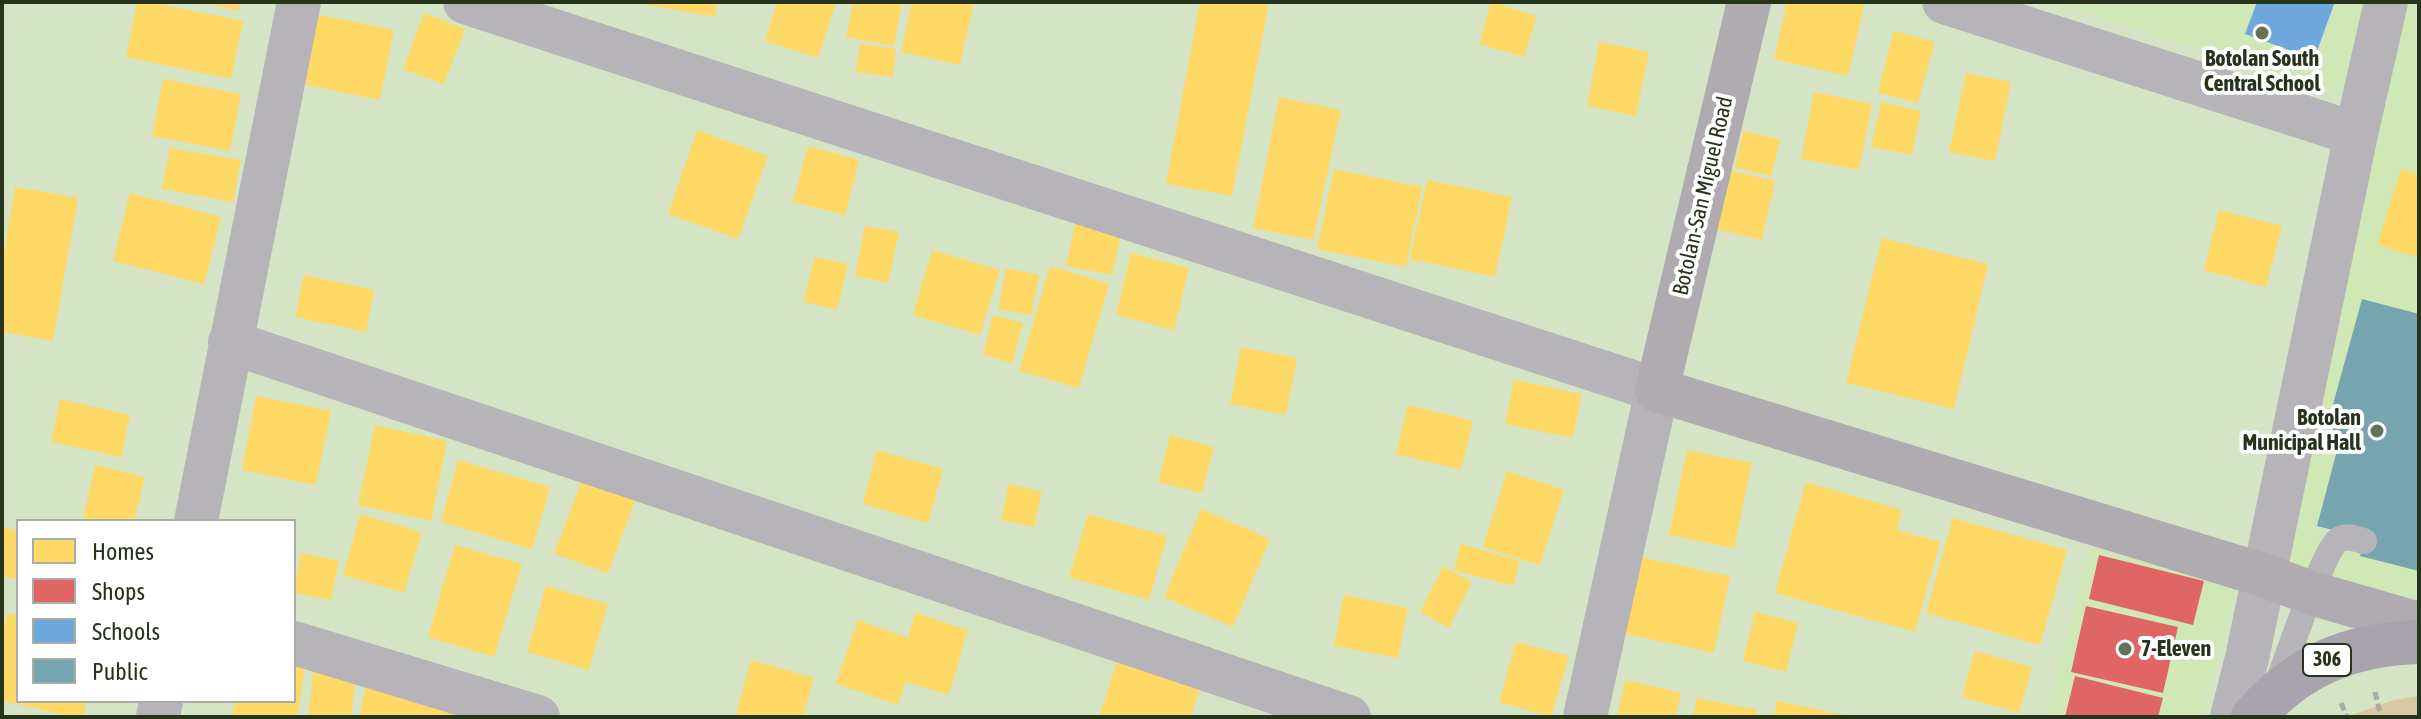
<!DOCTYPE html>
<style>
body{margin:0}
#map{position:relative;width:2421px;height:719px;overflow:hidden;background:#d5e4c5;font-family:"Asap Condensed",sans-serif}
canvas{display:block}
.frame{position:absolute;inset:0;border:4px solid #28331c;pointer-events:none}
.legend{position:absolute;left:16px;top:519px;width:280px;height:184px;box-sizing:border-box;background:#fff;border:2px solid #a9ada4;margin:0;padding:10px 14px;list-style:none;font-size:24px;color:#28331c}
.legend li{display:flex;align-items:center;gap:16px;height:40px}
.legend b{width:40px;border:2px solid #a9ada4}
</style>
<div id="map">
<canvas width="2421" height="719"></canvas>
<div class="frame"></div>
<ul class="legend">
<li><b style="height:22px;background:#ffd966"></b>Homes</li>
<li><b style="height:22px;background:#e06666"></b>Shops</li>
<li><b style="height:22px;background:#6fa8dc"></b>Schools</li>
<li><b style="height:22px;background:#76a5af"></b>Public</li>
</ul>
</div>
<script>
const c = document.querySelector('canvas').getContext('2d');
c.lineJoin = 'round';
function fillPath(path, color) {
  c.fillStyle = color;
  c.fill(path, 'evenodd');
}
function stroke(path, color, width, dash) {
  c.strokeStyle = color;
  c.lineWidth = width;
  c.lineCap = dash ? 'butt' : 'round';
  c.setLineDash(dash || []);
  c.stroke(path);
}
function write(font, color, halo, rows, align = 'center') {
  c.font = font + ' "Asap Condensed",sans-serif';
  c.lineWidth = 8;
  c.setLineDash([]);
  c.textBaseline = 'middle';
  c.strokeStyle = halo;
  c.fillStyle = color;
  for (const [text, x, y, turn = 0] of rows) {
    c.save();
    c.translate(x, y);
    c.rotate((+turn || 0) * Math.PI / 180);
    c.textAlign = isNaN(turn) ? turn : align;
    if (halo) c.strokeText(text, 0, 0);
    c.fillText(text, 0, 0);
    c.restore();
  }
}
const built = new Path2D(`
 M2053,2H2382L2361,97L2313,86Z
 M2386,2H2419V600L2267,558Z
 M2091,548L2238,583L2200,717H2044Z`);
const green = new Path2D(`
 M2419,696V717H2346L2394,700Z`);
const homes = new Path2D(`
 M137,2H149L243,21L231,79L126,57Z
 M202,2H240L238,11Z
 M648,2H717L715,17L648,5Z
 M777,2H836L818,58L765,41Z
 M853,2H902L894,46L846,37Z
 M912,2H974L960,65L901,52Z
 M1200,2H1269L1232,196L1166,184Z
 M1491,2L1537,16L1524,57L1479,44Z
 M1787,2H1865L1848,76L1774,59Z
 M424,13L465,29L444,84L403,69Z
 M314,14L394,30L380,100L301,84Z
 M1894,31L1935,42L1918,103L1878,93Z
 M1599,42L1649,52L1636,116L1587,106Z
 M860,44L896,49L893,77L856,72Z
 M1966,73L2011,82L1995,161L1949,152Z
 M163,79L241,94L230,151L152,136Z
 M1814,92L1872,104L1859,170L1801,159Z
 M1279,97L1341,110L1313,240L1253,228Z
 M1881,102L1921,111L1912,155L1871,147Z
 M697,130L768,156L738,239L668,214Z
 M1743,131L1780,139L1771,176L1735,168Z
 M808,146L859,160L845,215L793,202Z
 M170,148L241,160L233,202L162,189Z
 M1334,169L1422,187L1406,267L1317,249Z
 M1723,169L1775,181L1762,240L1710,228Z
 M2401,169L2419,175V258L2377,245Z
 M1427,180L1512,197L1495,277L1410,259Z
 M15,187L78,198L53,341L2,332V264Z
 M130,193L221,217L204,284L113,261Z
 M2219,210L2282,226L2266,287L2204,270Z
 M1077,215L1123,225L1112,275L1066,266Z
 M865,226L899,232L888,283L855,276Z
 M1882,238L1988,264L1954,409L1846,383Z
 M932,250L1000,270L980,335L913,315Z
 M1131,253L1189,268L1174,330L1116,315Z
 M814,257L848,264L837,310L804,302Z
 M1050,266L1109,284L1079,388L1019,371Z
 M1006,268L1039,275L1031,315L998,309Z
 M304,275L374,290L366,332L295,317Z
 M993,315L1023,323L1012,363L983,355Z
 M1241,347L1297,358L1286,415L1230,404Z
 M1514,380L1582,394L1573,438L1505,424Z
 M256,396L331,411L316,485L242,470Z
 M60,399L130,415L121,457L51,442Z
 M1408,405L1473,421L1461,470L1396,454Z
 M375,425L447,441L431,521L358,505Z
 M1170,435L1214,447L1202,493L1158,482Z
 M877,450L943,469L928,523L863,504Z
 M1687,450L1752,463L1734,548L1669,535Z
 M458,460L550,487L532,549L441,522Z
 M95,465L145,477L134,521H97L83,518Z
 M587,466L641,485L608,573L554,554Z
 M1507,471L1564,490L1540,565L1483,547Z
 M1806,482L1902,510L1897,530L1940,542L1915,632L1775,593Z
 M1009,484L1042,492L1034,527L1001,520Z
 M1201,509L1270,539L1233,627L1164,597Z
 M360,514L422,532L404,593L343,575Z
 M1088,514L1167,536L1149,600L1069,577Z
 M1953,518L2067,550L2040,645L1926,613Z
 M2,527L18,530V579L2,576Z
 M1461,544L1520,561L1513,586L1454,570Z
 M455,545L522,564L494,657L428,637Z
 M301,553L339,561L331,600L294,593Z
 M1630,555L1730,576L1714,653L1613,631Z
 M1443,566L1472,582L1449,628L1420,612Z
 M546,586L608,604L589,670L527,652Z
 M1344,595L1408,608L1398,658L1334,646Z
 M1755,612L1798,623L1786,672L1743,661Z
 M7,613L18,616V701H87L83,717H74L2,701V638Z
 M915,613L968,630L949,695L905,682L898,705L836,684L858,620L908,638Z
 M1516,642L1569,656L1551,717L1499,702Z
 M294,647L308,649L297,717H232L235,701H294Z
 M1121,650L1204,676L1191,717H1099Z
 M1975,651L2032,667L2019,713L1962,697Z
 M751,660L814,678L803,717H735Z
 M314,668L356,673L351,717H308Z
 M1625,680L1681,693L1676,717H1617Z
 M367,681L500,717H359Z
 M1697,698L1758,710L1757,717H1693Z
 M1777,701L1850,716V717H1774Z`);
const shops = new Path2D(`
 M2099,555L2204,581L2193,625L2089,599Z
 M2086,606L2178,627L2163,693L2071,672Z
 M2075,676L2163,698L2158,717H2065Z`);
const schools = new Path2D(`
 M2257,2H2335L2314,59L2245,34Z`);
const public = new Path2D(`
 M2362,299L2419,314V571L2360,556L2365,538L2317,526L2339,443L2329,419Z`);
const path = new Path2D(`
 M2375,692L2381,717
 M2341,703L2347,717`);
const lane = new Path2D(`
 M2275,691C2284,667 2324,547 2340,539C2348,535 2356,539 2364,541`);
const street = new Path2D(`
 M465,2L1657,390L1585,717
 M1944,2L2356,134
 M230,342L1349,717
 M196,521L299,2
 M294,643L538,717
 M158,717L161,701
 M2232,717L2247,658L2356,134L2386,2`);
const secondary = new Path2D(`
 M1749,2L1657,390L2263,575L2311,593L2419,624`);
const primary = new Path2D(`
 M2253,717C2298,665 2351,644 2419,642`);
const markers = [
 [2262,33,8,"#657157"],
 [2377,431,8,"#657157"],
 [2125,649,8,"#657157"]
];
const shields = [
 [2327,660,48]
];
const shieldNames = [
 ["306",2327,660]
];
const poiNames = [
 ["Botolan South",2262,59],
 ["Central School",2262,84],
 ["Botolan",2361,418,"right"],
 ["Municipal Hall",2361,443,"right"],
 ["7-Eleven",2141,649,"left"]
];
const streetNames = [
 ["Botolan-San Miguel Road",1703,196,-77]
];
fillPath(built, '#d0e7b6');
fillPath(green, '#dac9a0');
fillPath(homes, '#ffd966');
fillPath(shops, '#e06666');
fillPath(schools, '#6fa8dc');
fillPath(public, '#76a5af');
stroke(path, '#aaaca7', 5, [8, 4]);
stroke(lane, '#b7b4b9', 26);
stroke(street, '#b7b4b9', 44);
stroke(secondary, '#afabb1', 44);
stroke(primary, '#a8a3ac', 44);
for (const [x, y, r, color] of markers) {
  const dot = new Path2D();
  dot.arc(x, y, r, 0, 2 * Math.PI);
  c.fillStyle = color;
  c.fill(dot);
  stroke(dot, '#fff', 3);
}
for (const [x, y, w] of shields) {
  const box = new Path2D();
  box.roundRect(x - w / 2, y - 16, w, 32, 6);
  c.fillStyle = '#fff';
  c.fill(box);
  stroke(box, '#28331c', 2);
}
write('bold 20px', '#28331c', null, shieldNames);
write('bold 22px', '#28331c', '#fff', poiNames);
write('22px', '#28331c', '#fff', streetNames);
</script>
